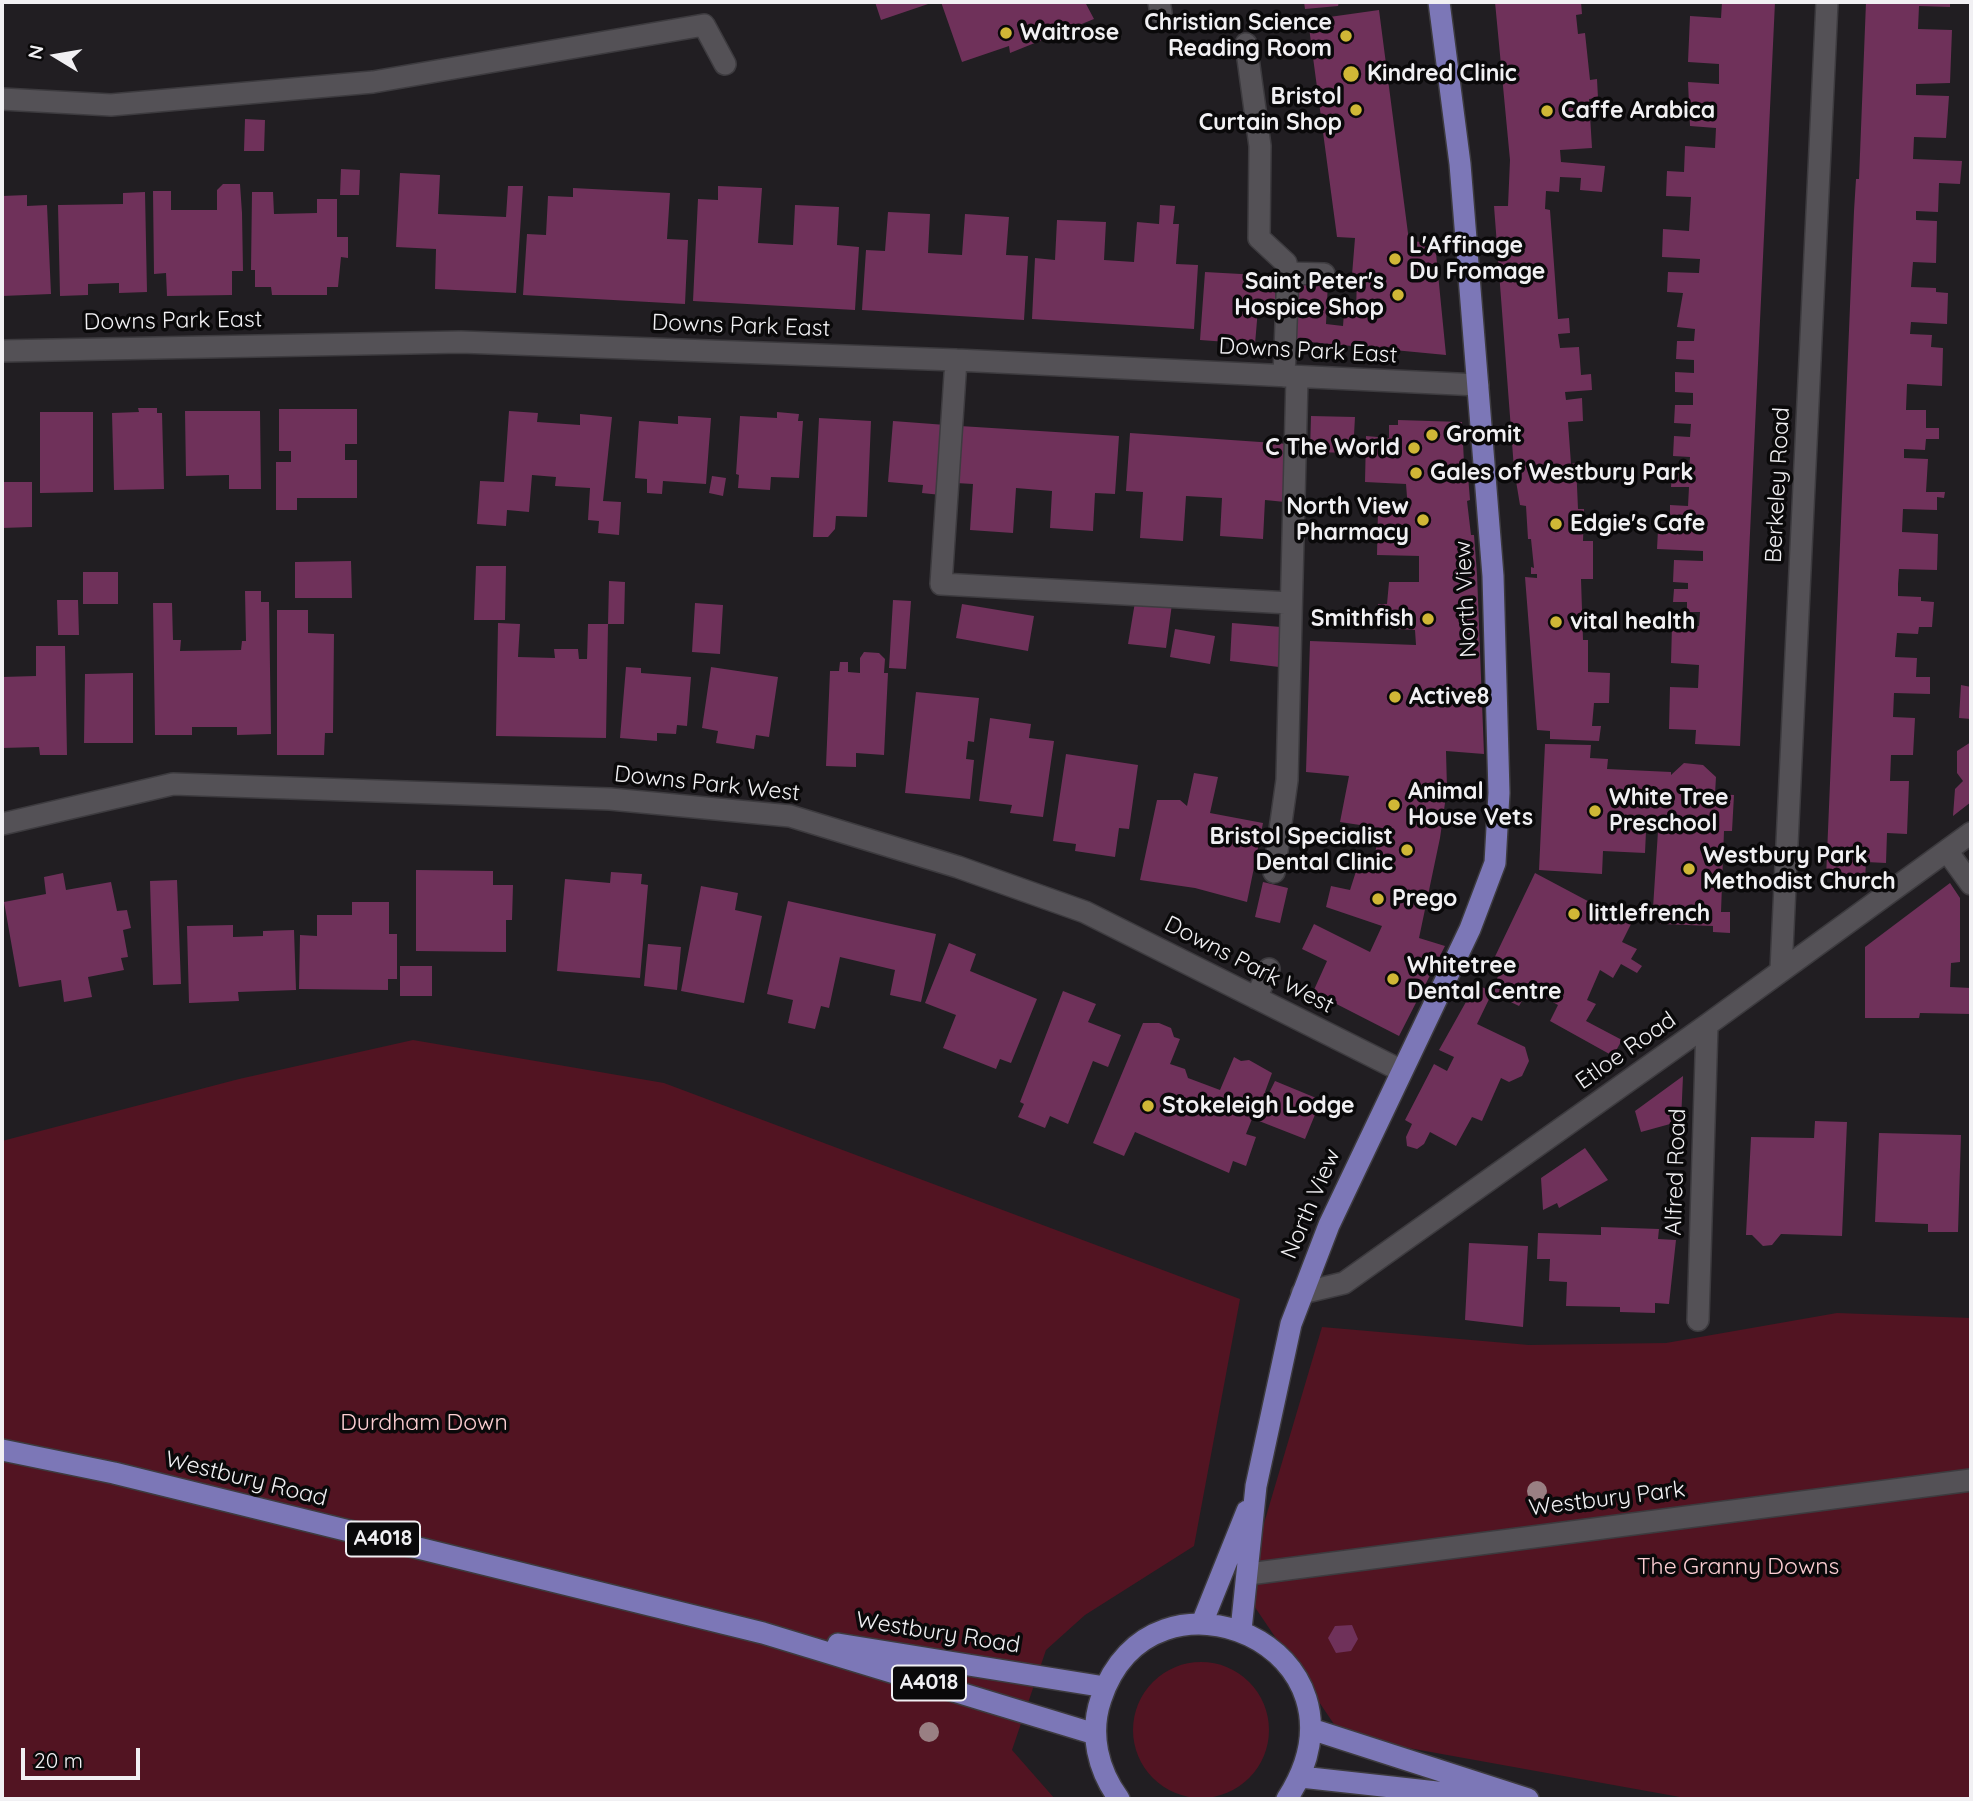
<!DOCTYPE html>
<style>
body{margin:0}
#map{position:relative;width:1973px;height:1801px;overflow:hidden;background:#211e22;font-family:Quicksand,sans-serif}
canvas{display:block}
.frame{position:absolute;inset:0;border:4px solid #f1f0f3;pointer-events:none}
.north{position:absolute;left:21px;top:21px;width:70px;height:70px;-webkit-text-stroke:5px #0a090a;paint-order:stroke;rotate:281deg;font-size:19px;font-weight:700;line-height:28px;text-align:center;color:#f1f0f3}
.north::after{content:'';display:block;margin:auto;width:24px;height:32px;background:#f1f0f3;clip-path:polygon(50% 0,100% 100%,50% 72%,0 100%)}
.scale{position:absolute;left:21px;top:1748px;width:119px;height:32px;box-sizing:border-box;border:4px solid #f1f0f3;border-top:0;padding-left:9px;font-size:21px;line-height:24px;white-space:nowrap;color:#f1f0f3;-webkit-text-stroke:5px #0a090a;paint-order:stroke}
</style>
<div id="map">
<canvas width="1973" height="1801"></canvas>
<div class="frame"></div>
<div class="north">N</div>
<div class="scale">20 m</div>
</div>
<script>
const c = document.querySelector('canvas').getContext('2d');
c.lineJoin = 'round';
function fillPath(path, color) {
  c.fillStyle = color;
  c.fill(path, 'evenodd');
}
function stroke(path, color, width, dash) {
  c.strokeStyle = color;
  c.lineWidth = width;
  c.lineCap = dash ? 'butt' : 'round';
  c.setLineDash(dash || []);
  c.stroke(path);
}
function write(font, color, halo, rows, align = 'center') {
  c.font = font + ' Quicksand,sans-serif';
  c.lineWidth = 7;
  c.setLineDash([]);
  c.textBaseline = 'middle';
  c.strokeStyle = halo;
  c.fillStyle = color;
  for (const [text, x, y, turn = 0] of rows) {
    c.save();
    c.translate(x, y);
    c.rotate((+turn || 0) * Math.PI / 180);
    c.textAlign = isNaN(turn) ? turn : align;
    if (halo) c.strokeText(text, 0, 0);
    c.fillText(text, 0, 0);
    c.restore();
  }
}
const green = new Path2D(`
 M413,1040L664,1083L1240,1299L1194,1546L1085,1615L1046,1650L1012,1750L1055,1799H2V1141L239,1079Z
 M1837,1313L1971,1318V1799H1691L1342,1736L1244,1591L1322,1327L1529,1345L1666,1343Z
 M1133 1730a68 68 0 1 1 136 0a68 68 0 1 1-136 0Z`);
const building = new Path2D(`
 M875,2H934L881,20Z
 M941,2H1085L1094,19L1010,53L1009,46L962,62Z
 M1304,2H1339L1338,6L1305,9Z
 M1495,2H1581L1582,14L1576,15L1578,34L1585,33L1590,80L1597,79L1598,98L1589,99L1592,148L1560,150L1561,162L1605,166L1602,192L1580,190L1581,178L1560,177L1559,192L1546,191L1545,209L1550,210L1558,319L1569,318L1570,333L1558,334L1560,348L1579,347L1581,375L1591,374L1592,390L1565,392L1566,400L1582,398L1583,421L1568,422L1571,464L1576,463L1578,509H1584L1583,541H1593V579H1581L1583,640H1588V672L1610,673L1609,703H1594L1592,726H1601L1599,741L1550,739V731L1537,730L1525,577L1537,578V574H1531V567L1534,568L1531,539H1528L1526,506L1520,505L1514,469L1494,206H1508L1510,160Z
 M1722,2H1775L1740,746L1695,744L1696,730L1669,729L1670,687L1698,688L1699,665L1671,663L1672,625L1699,626L1700,612H1687V602H1673L1674,589H1688V583L1673,582L1674,560L1703,561V551L1657,549L1658,530L1688,532V521L1670,520V505L1688,506L1689,487H1671L1672,470L1689,471L1690,457L1673,456L1674,436L1690,437L1691,424L1674,423L1675,405H1693V393L1675,392V372L1694,373V360L1676,359L1677,341H1694L1695,329L1677,327L1683,293L1667,292L1668,272L1699,273L1700,259L1662,257L1663,229L1689,231L1691,197L1666,196L1667,171L1684,172L1685,146L1715,148L1716,128L1690,126L1688,82L1719,84V64L1688,62L1690,16L1721,18Z
 M1866,2H1950V7L1919,6L1918,29L1952,30L1950,83L1916,84V95L1949,96L1946,138L1914,137L1913,159L1962,161L1960,184L1939,183L1938,212L1916,211V220L1937,221L1936,263L1913,262L1911,287L1936,288V292L1948,293L1947,324L1911,322L1910,334L1932,335L1931,347L1943,348L1942,386L1907,384L1906,410H1926V428H1939V439H1926L1925,450L1904,449V458L1928,459L1926,492H1945L1944,498L1937,497V510L1903,509L1902,532L1938,534L1937,570L1899,569L1898,584V596L1921,597V601L1934,602L1932,627H1919L1918,634L1897,633L1895,657L1917,658L1916,677H1930V694L1894,693L1893,717L1915,718L1913,755H1891L1890,781H1909L1907,834L1887,833L1886,863L1866,862L1865,880L1826,878L1854,211L1856,179H1859Z
 M1379,10L1409,241L1435,243L1446,355L1289,340L1291,279L1328,281L1326,324L1343,326L1344,313H1356L1357,275H1352L1355,238L1337,237L1308,20Z
 M245,119L265,120L264,151H244Z
 M341,169L360,170L359,195H340Z
 M400,173L440,175L438,214L506,217L508,186H523L516,293L435,289L436,249L396,247Z
 M223,184H240L242,213L243,271H232V295L167,296L166,273L154,274L153,191H171V210H217V190Z
 M718,186L762,188L758,243L793,245L795,205L839,207L837,245L859,247L855,310L693,301L698,199L718,200Z
 M573,188L670,193L667,239L688,240L685,304L523,295L527,234L546,235L548,196L573,197Z
 M145,192L147,292L119,293V283L88,284V295L60,296L58,205L123,204V193Z
 M252,192H273L274,214L317,213V199H337V237H348V258L341,257L338,287H327V295H272L271,287H255V270H251Z
 M27,195V206L47,205L51,294L2,296V196Z
 M1160,205L1175,206L1173,224H1179L1176,264L1198,265L1194,329L1032,319L1035,258L1055,260L1057,220L1106,222L1104,260L1134,262L1137,222L1159,224Z
 M888,212L930,214L928,253L962,255L965,214L1009,217L1006,255L1028,256L1024,320L862,310L866,250L885,251Z
 M1205,272L1277,276L1274,310L1258,309L1255,344L1200,340Z
 M138,408H157V413H162L164,489L114,490L112,413L139,412Z
 M279,409H357V444H345V460H357V498H297V510H276V462H291V451H279Z
 M185,411H260L261,489H229V475L186,476Z
 M509,411L538,413L537,422L580,425V414L612,417L603,501L621,502L619,535L598,533L599,521L588,520L590,488L555,486L556,477L532,475L529,512L507,510L506,526L477,524L480,481L504,482Z
 M40,412H93V492L40,493Z
 M777,412L799,414L798,421H803L799,478L771,477L770,490L738,488L739,475L736,474L740,416L777,418Z
 M678,416L711,418L706,484L663,481L662,494L647,493V479L635,478L639,421L678,424Z
 M1311,416L1355,417L1353,453L1310,452Z
 M819,418L871,421L867,517L836,516L835,529L828,537H813Z
 M1398,420L1462,422L1464,463H1467L1470,500L1467,501L1471,535H1474L1477,574L1484,754L1446,751L1447,789L1440,838L1419,938L1445,946L1399,1036L1313,992L1327,961L1302,949L1314,924L1370,952L1382,926L1326,907L1331,886L1350,890L1359,862L1373,864L1380,828L1340,822L1349,776L1306,772L1310,641L1416,645L1415,630L1379,628L1378,604H1387L1389,582H1419V556L1377,555L1378,509L1408,510L1406,484L1365,482L1366,436L1389,438V425H1398Z
 M893,421L946,425L941,495L922,493L923,485L888,482Z
 M960,426L1119,436L1115,494L1095,493L1093,531L1050,528L1052,491L1016,488L1013,533L970,530L973,484L956,483Z
 M1130,433L1289,444L1285,502L1265,500L1263,539L1220,536L1222,498L1186,496L1183,541L1140,538L1143,492L1126,491Z
 M712,476L726,478L723,496L709,493Z
 M2,482H32V527L2,528Z
 M351,561L352,598H295V562Z
 M476,566H506L505,620H474Z
 M83,572H118V604H83Z
 M609,581L625,582L624,624H608Z
 M245,591H261V602H269L271,734L237,735V727H192V735H155L153,603H172L173,640H181L180,651L241,650L242,641H246Z
 M57,600H78L79,635H58Z
 M893,600L911,601L906,669L889,668Z
 M1135,602L1172,604L1166,648L1128,644Z
 M695,603L723,605L720,654L692,652Z
 M962,604L1034,616L1028,651L956,638Z
 M277,610H308V633L334,634L333,733H325L324,755H277Z
 M498,623L520,624L518,657L555,658L554,649H578L579,659H587L588,624H608L606,738L496,736Z
 M1232,623L1281,627L1279,667L1230,661Z
 M1175,629L1215,636L1210,664L1170,657Z
 M36,646H65L67,755H40L39,747L2,748V677L36,676Z
 M864,652L879,653L885,659L884,673H888L884,755L856,753V767L826,766L830,671H839L840,662H848V672L860,673V658Z
 M626,667L641,668V673L691,677L687,726L677,725L676,734L657,733V741L620,738Z
 M711,667L778,677L769,737L756,735L754,749L716,743L718,731L702,728Z
 M133,673V743H84L85,674Z
 M1961,685L1971,687V719L1959,718Z
 M916,692L979,698L974,742L968,741L966,759L974,760L970,799L905,793Z
 M990,718L1031,724L1029,738L1054,741L1043,817L1010,813L1012,805L979,801Z
 M1971,742V802L1953,816L1955,789L1963,781L1957,773V751Z
 M1545,744L1591,745L1590,758L1608,759L1607,769L1671,772V775L1684,763L1703,765L1716,777L1715,794L1734,795L1732,831H1724L1721,912H1730V933L1713,932V926L1660,924V908H1653L1658,831H1646L1645,853L1603,851L1602,874L1539,870Z
 M1066,754L1138,765L1129,829L1119,828L1115,857L1075,851L1076,844L1053,841Z
 M1194,773L1218,777L1210,813L1263,823L1247,902L1195,888L1140,880L1157,800H1180L1187,806Z
 M416,870L493,871V885H513L512,920H506V952L416,951Z
 M611,872L642,874L641,884L648,885L640,978L557,971L565,879L610,883Z
 M63,873L66,890L111,882L117,911L127,910L131,928L123,930L128,957L121,958L124,970L88,977L92,997L64,1002L61,980L19,987L4,902L46,894L44,877Z
 M1535,873L1631,924L1622,942L1637,949L1631,959L1642,966L1637,973L1621,964L1613,978L1600,970L1587,1000L1596,1004L1586,1021L1622,1040L1613,1056L1550,1021L1558,1005L1529,989L1519,1006L1492,993L1477,1024L1525,1047L1529,1061L1522,1076L1509,1082L1501,1078L1482,1121L1472,1117L1456,1146L1430,1132L1424,1144L1417,1149L1407,1146L1406,1137L1412,1124L1405,1120L1434,1064L1447,1071L1454,1057L1439,1050L1476,984L1490,991L1500,973L1490,967Z
 M177,880L181,984L153,985L150,881Z
 M1263,882L1288,888L1280,923L1255,917Z
 M1950,883L1960,898V962L1951,963L1950,987L1971,988V1014L1920,1013L1919,1018H1865V947Z
 M701,886L738,893L735,910L762,916L744,1003L681,991Z
 M788,901L936,934L921,1002L890,995L895,970L840,957L829,1008L821,1006L815,1029L788,1023L793,1000L767,994Z
 M352,902H389V934H397V979H388V990L299,989L300,935L317,936V915H352Z
 M233,925V937L263,936V931L294,930L296,990L238,992L239,1001L189,1003L187,926Z
 M949,943L976,954L970,971L1037,999L1011,1063L1000,1059L996,1069L943,1048L956,1015L925,1003Z
 M648,944L681,947L677,990L644,986Z
 M400,966H432V996H400Z
 M1063,991L1096,1004L1088,1022L1121,1035L1108,1067L1093,1061L1068,1124L1050,1116L1045,1128L1018,1117L1024,1104L1020,1102Z
 M1143,1023H1159L1171,1028L1174,1037L1180,1039L1170,1064L1185,1069L1188,1078L1220,1090L1234,1057L1241,1061L1249,1060L1272,1073L1265,1092L1269,1093L1275,1081L1321,1100L1305,1139L1259,1121L1265,1107L1258,1104L1246,1134L1256,1137L1246,1166L1233,1161L1229,1173L1135,1132L1124,1156L1093,1143Z
 M1683,1076L1681,1121L1641,1132L1635,1111Z
 M1815,1121L1847,1122L1842,1236L1781,1234L1772,1245L1763,1246L1752,1235H1746L1751,1137L1814,1138Z
 M1879,1133L1961,1135L1958,1232H1928V1224L1875,1222Z
 M1585,1148L1608,1180L1559,1208L1557,1203L1543,1210L1541,1178Z
 M1601,1227L1659,1229L1658,1239L1676,1240L1669,1304L1655,1303V1313L1620,1312V1307L1566,1306L1567,1282L1549,1281L1550,1259H1537L1538,1233L1601,1235Z
 M1469,1243L1528,1246L1523,1327L1465,1320Z
 M1352,1625L1358,1639L1351,1651L1336,1653L1328,1638L1335,1626Z`);
const minor = new Path2D(`
 M1159,2L1161,13
 M1246,44L1260,146L1259,238L1286,263L1288,273L1284,376
 M2,99L111,105L373,82L704,25L725,64
 M1288,273L1324,274
 M2,351L461,342L956,360L1478,385
 M956,360L941,584L1290,603
 M2,824L173,784L610,799L790,816L958,867L1085,912L1400,1070
 M1947,851L1971,884
 M1274,872L1287,780L1297,377
 M1781,970L1827,2
 M1256,998L1269,969
 M1302,1293L1344,1283L1707,1025L1971,833
 M1698,1320L1707,1025
 M1249,1574L1971,1480`);
const major = new Path2D(`
 M2,1450L114,1473L763,1633L1095,1734
 M1202,1623L1247,1511
 M1241,1630L1256,1486L1291,1324L1329,1225L1470,929L1495,863L1499,793L1493,576L1460,164L1439,2
 M838,1644L1105,1687
 M1311,1729L1528,1799
 M1301,1777L1500,1799
 M1119,1799C1098,1770 1089,1734 1101,1699C1152,1548 1384,1648 1287,1799`);
const trees = [
 [1537,1491],
 [929,1732]
];
const markers = [
 [1006,33,7,"#d0b736"],
 [1346,36,7,"#d0b736"],
 [1351,74,9,"#d0b736"],
 [1356,110,7,"#d0b736"],
 [1547,111,7,"#d0b736"],
 [1395,259,7,"#d0b736"],
 [1398,295,7,"#d0b736"],
 [1432,435,7,"#d0b736"],
 [1414,448,7,"#d0b736"],
 [1416,473,7,"#d0b736"],
 [1423,520,7,"#d0b736"],
 [1556,524,7,"#d0b736"],
 [1428,619,7,"#d0b736"],
 [1556,622,7,"#d0b736"],
 [1395,697,7,"#d0b736"],
 [1394,805,7,"#d0b736"],
 [1595,811,7,"#d0b736"],
 [1407,850,7,"#d0b736"],
 [1689,869,7,"#d0b736"],
 [1378,899,7,"#d0b736"],
 [1574,914,7,"#d0b736"],
 [1393,979,7,"#d0b736"],
 [1148,1106,7,"#d0b736"]
];
const shields = [
 [383,1539,74],
 [929,1683,74]
];
const shieldNames = [
 ["A4018",383,1539],
 ["A4018",929,1683]
];
const poiNames = [
 ["Christian Science",1332,23,"right"],
 ["Reading Room",1332,49,"right"],
 ["Waitrose",1020,33],
 ["Kindred Clinic",1367,74],
 ["Bristol",1342,97,"right"],
 ["Curtain Shop",1342,123,"right"],
 ["Caffe Arabica",1561,111],
 ["L'Affinage",1409,246],
 ["Du Fromage",1409,272],
 ["Saint Peter's",1384,282,"right"],
 ["Hospice Shop",1384,308,"right"],
 ["Gromit",1446,435],
 ["C The World",1400,448,"right"],
 ["Gales of Westbury Park",1430,473],
 ["North View",1409,507,"right"],
 ["Pharmacy",1409,533,"right"],
 ["Edgie's Cafe",1570,524],
 ["Smithfish",1414,619,"right"],
 ["vital health",1570,622],
 ["Active8",1409,697],
 ["Animal",1408,792],
 ["House Vets",1408,818],
 ["White Tree",1609,798],
 ["Preschool",1609,824],
 ["Bristol Specialist",1393,837,"right"],
 ["Dental Clinic",1393,863,"right"],
 ["Westbury Park",1703,856],
 ["Methodist Church",1703,882],
 ["Prego",1392,899],
 ["littlefrench",1588,914],
 ["Whitetree",1407,966],
 ["Dental Centre",1407,992],
 ["Stokeleigh Lodge",1162,1106]
];
const streetNames = [
 ["Downs Park East",173,321,-1],
 ["Downs Park East",741,326,2],
 ["Downs Park East",1308,351,3],
 ["Berkeley Road",1778,485,-87],
 ["North View",1466,599,-93],
 ["Downs Park West",707,784,6],
 ["Downs Park West",1249,965,27],
 ["Etloe Road",1626,1051,-35],
 ["Alfred Road",1676,1172,-88],
 ["North View",1311,1204,-67],
 ["Westbury Road",246,1479,14],
 ["Westbury Park",1607,1499,-7],
 ["Westbury Road",938,1633,9]
];
const parkNames = [
 ["Durdham Down",424,1423],
 ["The Granny Downs",1738,1567]
];
fillPath(green, '#521422');
fillPath(building, '#6f315a');
stroke(minor, '#3d3b3f', 24);
stroke(major, '#3d3b3f', 24);
stroke(minor, '#545156', 21);
stroke(major, '#7c77b7', 21);
c.fillStyle = '#997f83';
for (const [x, y] of trees) {
  c.beginPath();
  c.arc(x, y, 10, 0, 2 * Math.PI);
  c.fill();
}
for (const [x, y, r, color] of markers) {
  const dot = new Path2D();
  dot.arc(x, y, r, 0, 2 * Math.PI);
  c.fillStyle = color;
  c.fill(dot);
  stroke(dot, '#0a090a', 2.5);
}
for (const [x, y, w] of shields) {
  const box = new Path2D();
  box.roundRect(x - w / 2, y - 17.5, w, 35, 5);
  c.fillStyle = '#0a090a';
  c.fill(box);
  stroke(box, '#f1f0f3', 2);
}
write('bold 21px', '#f1f0f3', null, shieldNames);
write('bold 23px', '#f1f0f3', '#0a090a', poiNames, 'left');
write('23px', '#f1f0f3', '#0a090a', streetNames);
write('23px', '#fcced3', '#0a090a', parkNames);
</script>
